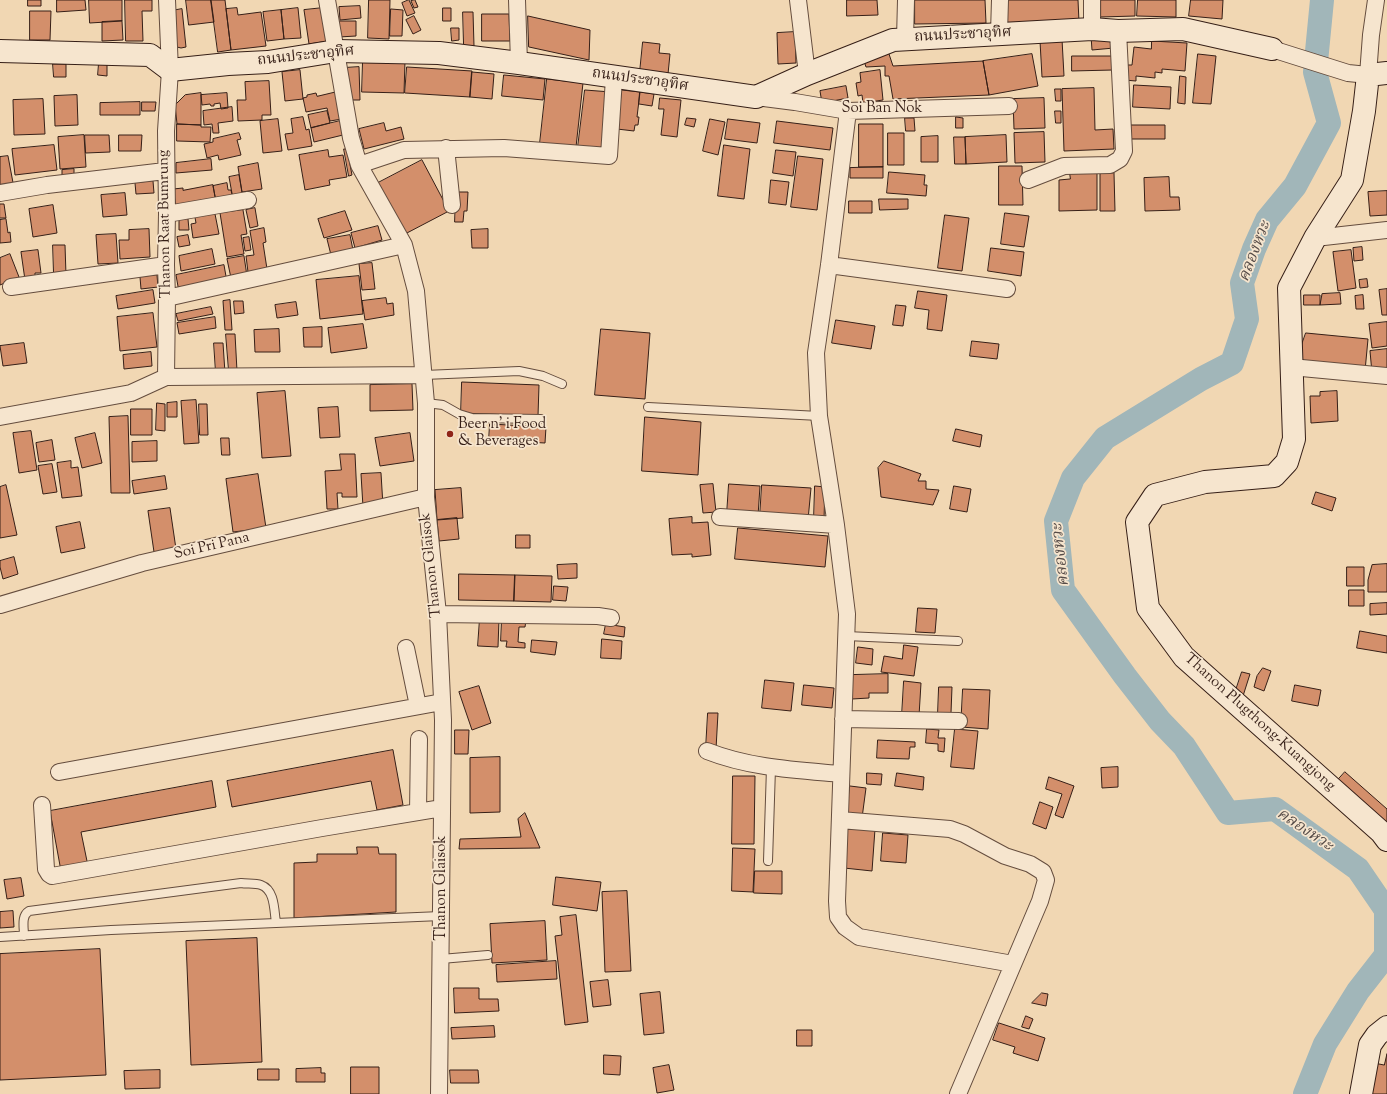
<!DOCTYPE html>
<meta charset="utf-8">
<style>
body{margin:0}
canvas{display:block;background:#f1d7b3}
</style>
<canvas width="1387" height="1094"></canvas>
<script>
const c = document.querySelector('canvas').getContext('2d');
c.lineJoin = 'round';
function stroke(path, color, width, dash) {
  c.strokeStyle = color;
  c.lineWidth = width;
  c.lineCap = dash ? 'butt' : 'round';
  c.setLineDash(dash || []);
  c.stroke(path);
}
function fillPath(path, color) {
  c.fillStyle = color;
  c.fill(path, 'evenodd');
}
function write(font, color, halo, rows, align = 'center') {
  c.font = font + ' "Sorts Mill Goudy","Noto Serif Thai",serif';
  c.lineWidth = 3.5;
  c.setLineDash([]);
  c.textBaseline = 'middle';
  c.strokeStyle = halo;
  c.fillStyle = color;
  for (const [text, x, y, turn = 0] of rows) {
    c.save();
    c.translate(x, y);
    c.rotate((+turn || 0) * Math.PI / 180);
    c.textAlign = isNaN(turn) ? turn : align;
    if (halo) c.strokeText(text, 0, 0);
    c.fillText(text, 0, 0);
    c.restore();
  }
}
const river = new Path2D(`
 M1305,1094L1325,1044L1358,991L1386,955V910L1358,869L1275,809L1228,813L1184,746L1160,721L1125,676L1063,590L1056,521L1073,478L1105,438L1201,379L1232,363L1247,319L1242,283L1254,249L1267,220L1295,186L1329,123L1315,72L1322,0`);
const building = new Path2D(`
 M28,0H41V6H28Z
 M57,0H85L86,10L57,12Z
 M89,0H122V21L90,23Z
 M125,0H152V11H142L143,41H126Z
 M186,0H211L214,22L189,25Z
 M211,0H225L231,50L218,52Z
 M369,0H390L389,39L368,38Z
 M409,0L415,13L407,16L402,3Z
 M415,0L418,7L414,8L411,1Z
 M847,0H877L878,15L847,16Z
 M915,0H985L986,23L915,24Z
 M1007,0H1078L1079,22L1007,23Z
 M1101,0H1135V16L1101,17Z
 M1138,0H1176V17L1137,16Z
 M1191,0H1223L1222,19L1189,16Z
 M360,6L361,18L340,20L339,7Z
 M237,8L238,15L261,12L266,46L231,50L226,9Z
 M298,8L301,38L284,39L281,10Z
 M323,8L328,41L309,44L304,10Z
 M443,8H451V21H443Z
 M182,9L186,47L181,48L177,47L175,44L171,11Z
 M391,9L403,10L402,36H390Z
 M281,10L284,39L267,41L263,12Z
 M30,11H51L50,40H30Z
 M463,12H473L474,46H464Z
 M482,14H509L510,41H482Z
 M414,16L421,30L413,34L406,20Z
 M528,16L590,30L589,60L529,47Z
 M122,21L123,40L102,41V22Z
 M339,21H356V36L339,37Z
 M451,28H459V40L452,41Z
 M795,32L796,63L778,64L777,33Z
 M1113,35L1114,48L1092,50L1091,36Z
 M1062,39L1064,76L1042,77L1040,41Z
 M1152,41L1187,43L1185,71L1162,69V73L1155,72V78L1136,76V81L1124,80L1125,65H1132L1134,47L1151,49Z
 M643,42L660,44L659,53L670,54L668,74L640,72Z
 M888,51L893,66L983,61L989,95L893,99L889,76H885V66L866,67L864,61Z
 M1032,54L1038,86L989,95L983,61Z
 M1198,54L1216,56L1211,104L1193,103Z
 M1072,56H1112L1113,70L1072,71Z
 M363,60L405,61L404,93L362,92Z
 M99,63L107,64V76L98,75Z
 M53,64H66V77H54Z
 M359,67L360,100H345L344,68Z
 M407,67L472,71L470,97L405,93Z
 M300,70L303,99L285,101L282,72Z
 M880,70L883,100L863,103L862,95L858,96L856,83L861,82L860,73Z
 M472,72L494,74L492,99L470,97Z
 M504,75L545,79L543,100L502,96Z
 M1180,76L1186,77L1185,104L1178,103Z
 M547,79L583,83L576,147L540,143Z
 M269,81L271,115H262V120L238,121L237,100H246L245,82Z
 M1134,85L1171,87L1170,109L1133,107Z
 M846,86L848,98L822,103L820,91Z
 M1094,88L1095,130L1113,129L1114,149L1064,151L1062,89Z
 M1055,89H1061V101H1056Z
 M585,90L611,92L604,150L578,147Z
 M622,90L640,92L637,117H639L638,125H635L634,131L617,129Z
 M337,92L342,119L330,121L327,108L306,112L303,98L307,97V95L316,93L317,96Z
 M640,92L654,94L652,106L639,104Z
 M201,93V125L177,124L175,105L185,95Z
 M227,93L228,108L221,109L220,103L214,104V106H211L210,104L202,105L201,95Z
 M77,95L78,125L55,126L54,96Z
 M660,98L681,100L677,137L661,135L664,109H659Z
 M1044,98L1045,128L1014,129L1013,99Z
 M43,99L45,134L14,135L13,100Z
 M140,102V115H100V103Z
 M142,102H156L155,111H142Z
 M232,107L233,121L218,123L219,133H213L212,124L204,125L203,111Z
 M327,111L330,123L311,128L308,115Z
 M1055,111H1061V123H1056Z
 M303,117L306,130L309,129L312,146L288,150L285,134L293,133L291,119Z
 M956,117L963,118V128H956Z
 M687,118L696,119L694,127L685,125Z
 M905,118H914L915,131H906Z
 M278,119L282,151L263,153L260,121Z
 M710,119L725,122L718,155L703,151Z
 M728,119L760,123L757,143L725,139Z
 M340,121L343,135L314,142L311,128Z
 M777,121L833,128L830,150L774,143Z
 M384,123L386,131L401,127L404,139L364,149L359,129Z
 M177,124L201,125V127H211L210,142L177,141Z
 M859,124H883V167H859Z
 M1125,125H1165V139H1125Z
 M1044,132L1045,162L1015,163L1014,133Z
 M239,133L241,139L237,140L241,155L219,160L218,155L207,158L204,144L213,142V139Z
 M888,133H904V165H888Z
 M84,135L86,167L60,169L58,137Z
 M85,135H109L110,152L86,153Z
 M119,135H142L141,151H119Z
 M1006,135L1007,162L966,164L965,137Z
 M938,136V162H921V137Z
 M954,137H965L966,164H955Z
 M54,145L57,170L15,175L12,149Z
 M724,145L750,149L744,199L718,196Z
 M344,149H347L352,175L349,176Z
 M328,150L329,157L343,155L347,177L329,180L330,185L305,190L299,155Z
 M776,150L796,152L793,176L773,173Z
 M8,156L14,188L0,190V157Z
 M798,156L823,159L817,210L791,207Z
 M211,159L212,170L176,173V163Z
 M422,160L449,211L405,234L378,183Z
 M258,163L262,189L242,192L238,167Z
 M999,166H1022L1023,205H999Z
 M883,167V178H850V168Z
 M74,169V176H62V170Z
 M889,172L925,175L924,185H927L926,196L887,193Z
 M1070,173H1097V210L1059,211V180L1070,179Z
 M1114,173L1115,211H1100V174Z
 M239,175L243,198L233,199L229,177Z
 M1169,177L1170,197H1179L1180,210L1145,211L1144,178Z
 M771,180L789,182L786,205L769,203Z
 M153,181L154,193L136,194L135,183Z
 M227,183L228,190H231L233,199L216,202L213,186Z
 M213,185L216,202L176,207L173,189L183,188V190Z
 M1387,191V215L1370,216L1368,192Z
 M456,192H468L467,211H464L463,222H455Z
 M125,193L127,215L103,217L101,195Z
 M879,199H908V209L880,210Z
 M849,201H872V213H849Z
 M0,204H4L6,218H0Z
 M53,205L57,233L33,237L29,209Z
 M255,208L258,226L250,228L246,210Z
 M214,209L219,234L193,238L191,224L196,223L194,212Z
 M243,210L247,234L241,235L244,254L227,257L220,213Z
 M345,211L352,230L324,238L318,219Z
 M1005,213L1029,216L1024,247L1001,244Z
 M945,215L969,218L962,271L938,268Z
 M6,219L8,233L10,232L11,242L0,243V220Z
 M188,219L189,230H179V220Z
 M378,226L382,240L355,248L351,233Z
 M264,228L266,242L263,243L267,269L248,272L246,256L254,255L250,231Z
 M149,229L150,257L120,259L119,240H129V230Z
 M488,229V248H472L471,230Z
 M116,234L118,263L98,264L96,235Z
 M188,235L190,245L179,247L177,237Z
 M350,235L353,250L331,255L327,239Z
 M249,237L251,250L245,251L243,238Z
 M53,245H65L66,275H54Z
 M1362,247L1363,260L1354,261L1353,248Z
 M991,248L1024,252L1021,276L988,271Z
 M212,249L215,264L181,271L179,256Z
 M38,250L41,273H35V279L25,280L21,252Z
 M1351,250L1356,288L1338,291L1333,252Z
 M10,254L19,277L0,285V258Z
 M244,256L247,276L231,278L227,259Z
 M372,263L375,289L362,290L359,264Z
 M224,265L227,282L179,292L176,275Z
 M157,275L158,287L141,289L140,277Z
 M359,276L363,314L320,319L316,280Z
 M1367,279L1368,287L1360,288L1359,280Z
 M1387,289V315H1382L1379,290Z
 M153,290L155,303L118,309L116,296Z
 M918,291L947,295L942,331L927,329L929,310L915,308Z
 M1340,293L1341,304L1320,305L1322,294Z
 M1304,295H1320V305H1304Z
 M1363,295L1364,309H1356L1355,296Z
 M386,298L387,304L393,303L394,315L365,320L362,301Z
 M230,300L232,330H225L223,301Z
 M234,301H243L244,313L235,314Z
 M296,302L298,315L277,318L275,305Z
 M896,305L906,306L903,326L893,325Z
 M211,307L213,314L178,321L176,314Z
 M153,313L157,347L120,351L117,317Z
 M215,317L216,328L179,334L177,323Z
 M836,320L875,326L871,349L832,343Z
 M1387,322V346L1372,348L1369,324Z
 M363,324L367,348L331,353L328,328Z
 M322,327V347H304L303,328Z
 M279,329L280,352H255L254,330Z
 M601,329L650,333L645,399L595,395Z
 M1306,333L1368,339L1365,371L1297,364L1298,355Z
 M226,334H235L237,371H229Z
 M972,341L999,344L997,359L970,356Z
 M24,343L27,363L3,366L0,346Z
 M214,343H223L225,373H216Z
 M1387,349V372L1372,373L1370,351Z
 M151,352L152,366L124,369L123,355Z
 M462,382L539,385L538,416L461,413Z
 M412,384L413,410L370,411V385Z
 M285,391L291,456L262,458L257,393Z
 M1337,391L1338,421L1311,423L1310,396H1320V392Z
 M196,400L199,443L184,444L181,401Z
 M177,402V417H167V403Z
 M157,403L165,404V431L156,430Z
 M199,404H207L208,435H200Z
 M338,407L340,437L320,438L318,408Z
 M131,409H152V435H131Z
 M128,416L130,493H111L109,417Z
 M645,417L701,422L698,475L642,471Z
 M490,424L546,427L545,443L489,440Z
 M956,429L982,435L980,447L953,441Z
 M31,431L37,470L19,473L13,433Z
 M95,433L102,463L82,468L75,438Z
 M410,433L414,461L380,466L375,438Z
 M221,438H229L230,455H222Z
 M52,440L55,460L39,462L36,443Z
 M157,441V461L132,462V442Z
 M340,454H355L357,497H342V493H337L338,509H327L325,471L341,470Z
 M71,461V468L78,467L82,496L62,498L57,463Z
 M884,461L921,474L918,481H926V489L939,490L933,505L881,497L878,468Z
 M52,464L57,492L43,494L38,466Z
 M381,473L383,506L363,507L361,474Z
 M258,474L266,528L233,532L226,479Z
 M165,476L167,489L134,494L132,481Z
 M713,484L716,512L703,513L700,485Z
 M729,484L760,486L758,516L727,514Z
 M6,485L17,535L0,538V487Z
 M762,485L811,488L808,520L760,517Z
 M815,486L825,487L824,519L814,518Z
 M954,486L971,489L967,512L950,509Z
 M461,488L463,518L437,520L435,490Z
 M1316,492L1336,498L1332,511L1312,504Z
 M170,508L176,549L154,552L148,511Z
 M692,517V523L708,522L711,555L692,557V554L672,555L669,519Z
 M457,518L459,539L439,541L437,520Z
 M80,522L85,548L61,553L56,527Z
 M738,528L828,536L825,567L735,559Z
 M516,535H530V548H516Z
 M14,557L18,574L3,579L0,567V561Z
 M577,564V578L558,579L557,565Z
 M1387,564V592H1368V580L1372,565Z
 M1347,567H1364V586H1347Z
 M459,574L515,575L514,601L459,600Z
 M515,575L552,576L551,602L514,601Z
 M554,586L568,587L566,601L553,600Z
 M1349,590H1364V606H1349Z
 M1387,603V614L1370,615V604Z
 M918,608L937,609L935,633L916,632Z
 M480,618L499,619L498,647L478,646Z
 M502,619L526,620L525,627H519L518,642L525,643V648L506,647L507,641H501Z
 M606,624L625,627L624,637L604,634Z
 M1360,631L1387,636V653L1357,648Z
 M602,639L622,641L621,659L601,658Z
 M532,640L557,642L555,655L531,652Z
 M904,645L918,647L914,676L881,672L884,656L902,659Z
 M858,647L873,649L872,665L856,663Z
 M1263,668L1271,671L1264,691L1254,687L1257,676Z
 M1242,672L1250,674L1243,696L1235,693Z
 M888,674V693H869V698L852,699V675Z
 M765,680L794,683L791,711L762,708Z
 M904,681L921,683L919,716L902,715Z
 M804,685L834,688L832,708L802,705Z
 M1295,685L1321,690L1318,706L1292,701Z
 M479,686L491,723L472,730L459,692Z
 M939,687H952L951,713H938Z
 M963,689L990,690L988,729L961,727Z
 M708,713H718L716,749L706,748Z
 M927,729L939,730L938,738H945L944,752L938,751V744L926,743Z
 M955,729L978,731L974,769L951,767Z
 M455,730H469L468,754H455Z
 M878,740L915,742V747H910L909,759L877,758Z
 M393,750L403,805L377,810L371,781L232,807L227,781Z
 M500,757V812L470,813V758Z
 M1118,767V787L1102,788L1101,768Z
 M1345,772L1387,809V823L1337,781Z
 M867,773L882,774L881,785L867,784Z
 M897,773L924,777L923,790L895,786Z
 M733,776H755L754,844H732Z
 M1049,777L1074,786L1063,818L1055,815L1062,794L1046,789Z
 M212,781L216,807L81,832L88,866L61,871L50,811Z
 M850,786L866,788L862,818L846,816Z
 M1040,802L1053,807L1046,829L1033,824Z
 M525,813L540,848L459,849L460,839L521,837L518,819Z
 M848,827L875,829L872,871L844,868Z
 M883,833L908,835L906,863L881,861Z
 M357,847H378L379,854H396V912L294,918V863L317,862V854H357Z
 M733,848L755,849L753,892L732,891Z
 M755,871H782V894L754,893Z
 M556,877L601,882L597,911L553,905Z
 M21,878L24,896L7,899L4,880Z
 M627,891L631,971L605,972L602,892Z
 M13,911L14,927L0,928V912Z
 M576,915L588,1022L565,1025L555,936L562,935L560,917Z
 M545,921L547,960L492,963L490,924Z
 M257,938L262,1062L191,1065L186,941Z
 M100,949L106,1075L0,1080V954Z
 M556,961L557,979L497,982L496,965Z
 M608,980L611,1005L593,1007L590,982Z
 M454,988H479V999H498L499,1011L455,1013Z
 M660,992L664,1033L644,1035L640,994Z
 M1042,993L1048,994L1046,1006L1032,1003Z
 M1026,1016L1033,1019L1029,1029L1022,1027Z
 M999,1023L1045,1038L1038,1061L1013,1053L1015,1047L993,1040Z
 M494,1026L495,1037L452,1039L451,1028Z
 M797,1030H812V1046H797Z
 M1387,1054V1094H1368L1374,1063L1384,1065Z
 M604,1055L621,1056L620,1075L604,1074Z
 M669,1065L674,1090L657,1093L653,1068Z
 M351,1067H379V1094H351Z
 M321,1068V1073H325V1082H296V1069Z
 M258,1069H279V1080H258Z
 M160,1070V1088L125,1089L124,1071Z
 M450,1070H478L479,1083H451Z`);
const lane = new Path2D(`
 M424,375L519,371L543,376L562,384
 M426,403L443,405L459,414L472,418L541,419
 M648,407L819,416
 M846,636L958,641
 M768,861L771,768
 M24,936C24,927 21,916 29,911L241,883C247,884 255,883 261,885C275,890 274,910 276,923
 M0,937L111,930L441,916
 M441,959L488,955`);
const street = new Path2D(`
 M327,0L351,138L359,165L404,245L416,291L426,403V497L438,614L443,720L439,1094
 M517,0L519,63
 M798,0L807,74
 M1092,29V0
 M999,33L1000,0
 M905,39L906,0
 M1272,49L1348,73L1368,75L1371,35L1376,0
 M756,97L795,102L848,111L1009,106
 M848,111L829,265L816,353L819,416L836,525L847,614L837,901L838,917L845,927L859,937L1013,964
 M446,148L452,205
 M359,165L404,150L504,148L609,156L614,78
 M1028,180L1064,166L1110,165L1120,159L1124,151L1118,31
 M0,193L47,185L165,171
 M167,214L248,200
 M1315,238L1387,230
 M829,265L1007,289
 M11,287L166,265
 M167,298L404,245
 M1291,367L1387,376
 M166,377L167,298L166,265L167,214L166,131L170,70L167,0
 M0,417L131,393L166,377L424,375
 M720,517L836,525
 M0,605L142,563L426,497
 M438,614L598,616L611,618
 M406,648L418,706
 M843,719L959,721
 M707,751C750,768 796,770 841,774
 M59,772L442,702
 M42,805L46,869L49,874L52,876L322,828L442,808
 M418,812L419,739
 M840,820L950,829L964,834L1005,856L1030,864L1043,872L1046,880L1040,901L958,1094`);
const secondary = new Path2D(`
 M0,51L150,55L170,70L228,64L268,62L336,51L439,53L519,63L756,97L807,74L893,40L1092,29L1118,31L1183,29L1272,49
 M1387,73L1368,75L1364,111L1352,180L1315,238L1289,288L1294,439L1287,462L1274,476L1205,482L1155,495L1137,522L1148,608L1184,657L1381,832L1387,840
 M1361,1094L1370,1045L1377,1035L1387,1027`);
const markers = [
 [450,434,4,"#8f2418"]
];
const streetNames = [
 ["ถนนประชาอุทิศ",963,36,-3],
 ["ถนนประชาอุทิศ",306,57,-6],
 ["ถนนประชาอุทิศ",640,81,8],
 ["Soi Ban Nok",882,109],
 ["Thanon Raat Bumrung",166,224,-91],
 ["Soi Pri Pana",212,547,-13],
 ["Thanon Glaisok",432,565,-96],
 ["Thanon Plugthong-Kuangjong",1259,723,42],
 ["Thanon Glaisok",442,888,-90]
];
const poiNames = [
 ["Beer n' i Food",458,425],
 ["& Beverages",458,442]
];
const waterNames = [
 ["คลองหวะ",1256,252,-69],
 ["คลองหวะ",1062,555,-96],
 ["คลองหวะ",1304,831,34]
];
stroke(river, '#a1b6b9', 24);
fillPath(building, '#d38f6b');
stroke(building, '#361f17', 1);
stroke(lane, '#654d3e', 10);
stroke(street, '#654d3e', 18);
stroke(secondary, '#361f17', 24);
stroke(lane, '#f6e5ce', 8);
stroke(street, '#f6e5ce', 16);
stroke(secondary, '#f6e5ce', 22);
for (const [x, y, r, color] of markers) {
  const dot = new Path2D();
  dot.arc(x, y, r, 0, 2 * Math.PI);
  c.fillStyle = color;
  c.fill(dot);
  stroke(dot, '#f6e5ce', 1.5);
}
write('15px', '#361f17', '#f6e5ce', streetNames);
write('15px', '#361f17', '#f6e5ce', poiNames, 'left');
write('italic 16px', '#564c48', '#f6e5ce', waterNames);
</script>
